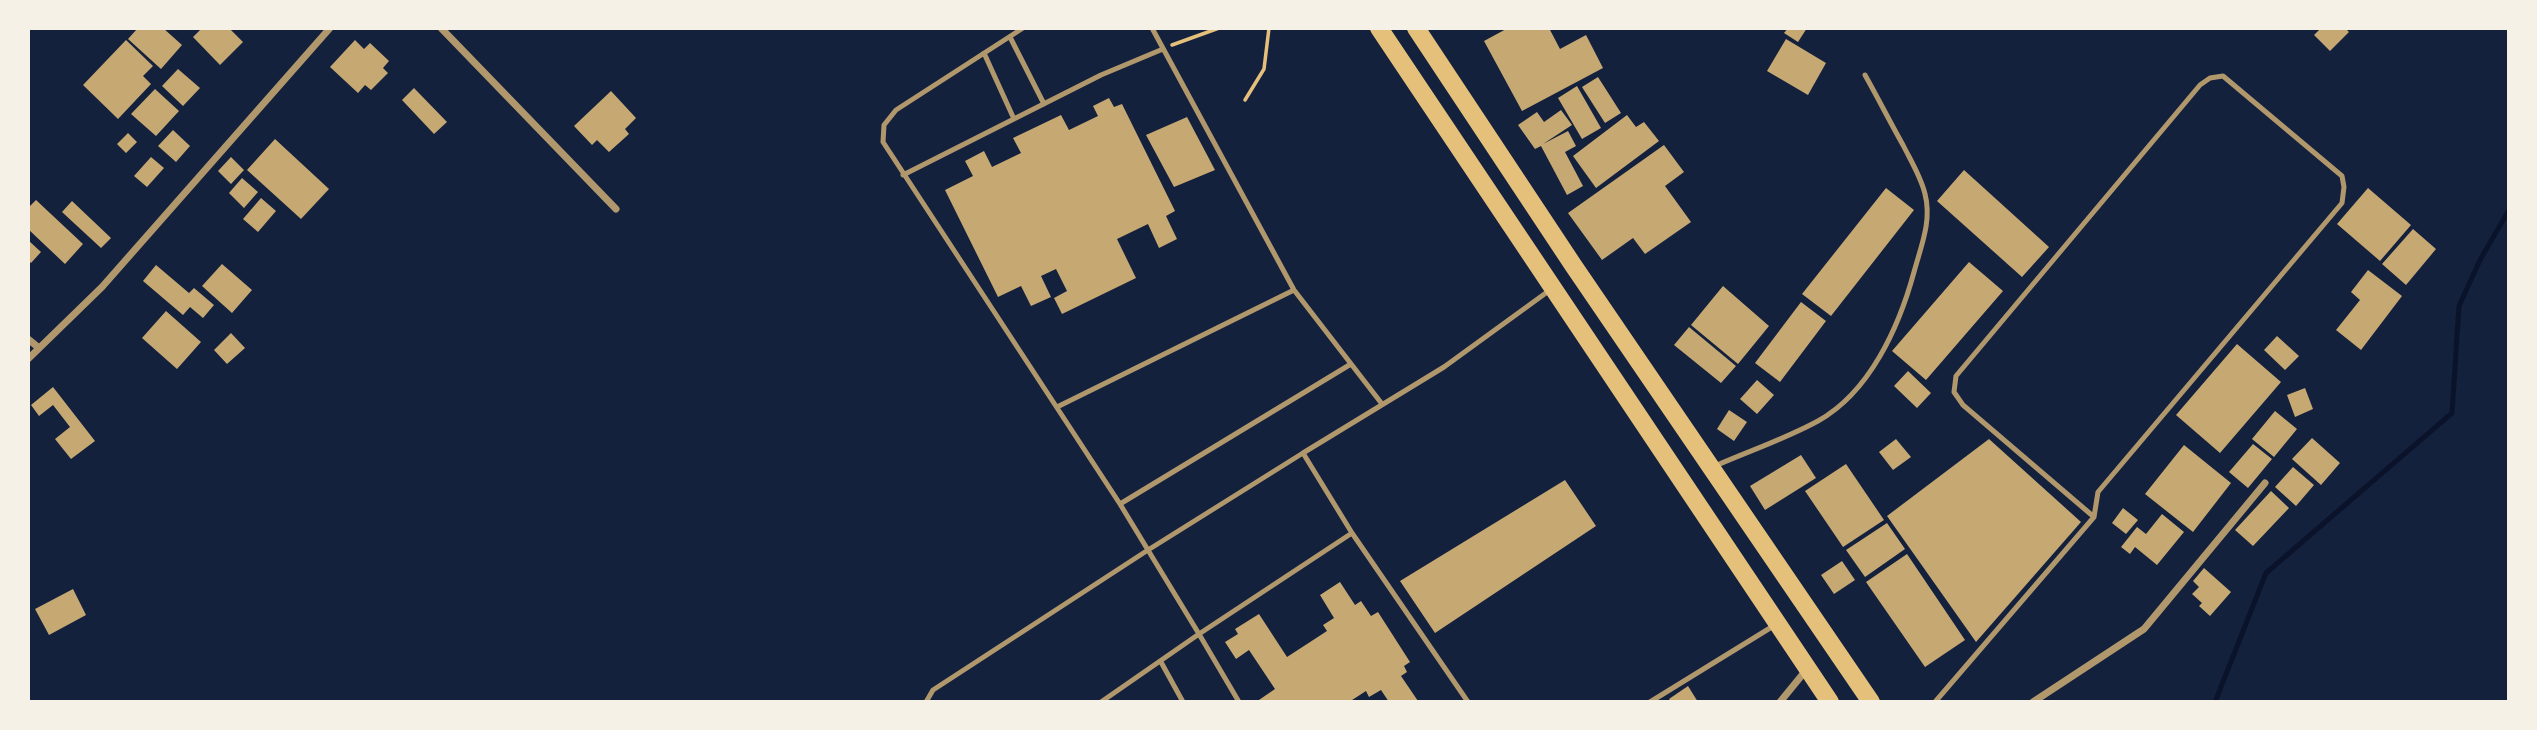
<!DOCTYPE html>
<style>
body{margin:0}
#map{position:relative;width:2537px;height:730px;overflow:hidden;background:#14213d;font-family:Lato,sans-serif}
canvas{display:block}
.frame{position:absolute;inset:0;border:30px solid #f6f1e7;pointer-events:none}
</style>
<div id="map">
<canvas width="2537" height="730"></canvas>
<div class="frame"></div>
</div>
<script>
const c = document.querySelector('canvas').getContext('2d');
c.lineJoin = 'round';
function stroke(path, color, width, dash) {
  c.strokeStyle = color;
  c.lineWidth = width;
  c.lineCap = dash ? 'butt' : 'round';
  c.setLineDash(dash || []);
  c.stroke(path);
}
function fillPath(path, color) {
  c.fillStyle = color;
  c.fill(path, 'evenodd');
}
const stream = new Path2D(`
 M2215,702L2266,573L2452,413L2459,306L2480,260L2509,210`);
const building = new Path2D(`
 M136,28H163L182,45L161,69L128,39L137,29Z
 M202,28H229L243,42L220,65L193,37Z
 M1508,28H1549L1560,49L1586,35L1603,68L1522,111L1484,41Z
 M1788,28H1807L1798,42L1784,33Z
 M2321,28H2345L2349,32L2330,51L2314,35Z
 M1786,39L1826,63L1808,95L1767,71Z
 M126,40L153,66L143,76L151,84L118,119L83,85Z
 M355,40L364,49L370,43L389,61L383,68L388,73L371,90L365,85L358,93L330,67Z
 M178,69L200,88L183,106L162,86Z
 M1598,77L1621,113L1605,123L1582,87Z
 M1577,86L1601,128L1582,139L1558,98Z
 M414,88L447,122L434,134L402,100Z
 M155,89L179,111L156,136L131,114Z
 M611,91L636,118L625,129L629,134L609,152L597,140L592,145L574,126Z
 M1109,98L1114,107L1122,104L1175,211L1166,216L1177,239L1159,248L1148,224L1117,239L1136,278L1062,314L1054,298L1067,291L1056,269L1041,276L1051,297L1031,306L1021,286L998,297L945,190L973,176L965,161L984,151L992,167L1021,153L1013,138L1061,115L1069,130L1098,116L1093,106Z
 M1561,110L1572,125L1543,144L1568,131L1576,146L1565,152L1583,186L1567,195L1541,146L1535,149L1518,125L1537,112L1544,122Z
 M1627,115L1636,127L1644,122L1659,141L1596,188L1573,156Z
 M1187,117L1215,170L1174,187L1146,135Z
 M173,130L190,146L176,162L158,146Z
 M128,133L137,142L126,153L117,144Z
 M275,139L329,189L301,219L247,170Z
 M1664,145L1684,172L1665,186L1691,222L1645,254L1633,238L1602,260L1568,213Z
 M151,157L164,168L147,187L134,176Z
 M231,157L244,170L231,184L218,171Z
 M1964,170L2049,247L2022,277L1937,201Z
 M242,178L258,192L244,208L229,193Z
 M1886,188L1914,210L1831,316L1802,294Z
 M2368,188L2411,225L2380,261L2337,224Z
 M261,198L276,211L258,232L243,219Z
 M36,200L83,244L65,264L28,229V208Z
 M72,201L111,238L101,248L62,212Z
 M2413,229L2436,249L2406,285L2382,264Z
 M28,240L41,252L31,263L28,260Z
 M1969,262L2003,291L1926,380L1892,351Z
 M222,264L252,290L232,313L202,286Z
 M156,265L189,293L194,288L214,305L203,318L190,307L183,315L143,281Z
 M2368,270L2402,296L2361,350L2336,330L2360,300L2351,292Z
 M1723,286L1769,326L1738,364L1691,325Z
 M1801,302L1826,321L1780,382L1755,363Z
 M166,311L201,342L177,369L142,338Z
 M1689,327L1736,366L1721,383L1674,345Z
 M231,333L245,348L227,364L214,350Z
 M2277,336L2299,356L2285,370L2264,350Z
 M2237,344L2281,382L2220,453L2176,415Z
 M1908,371L1931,393L1917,408L1894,386Z
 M1757,380L1774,395L1757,414L1740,399Z
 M53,387L95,441L71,459L55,439L70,427L53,405L39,416L31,405Z
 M2305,388L2313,409L2295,417L2287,395Z
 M1729,410L1747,422L1734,441L1717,429Z
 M2275,411L2297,429L2274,457L2252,439Z
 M2312,438L2340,463L2321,485L2292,459Z
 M1896,439L1911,457L1893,470L1879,452Z
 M1989,439L2081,522L1976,642L1887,516Z
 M2253,444L2272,459L2248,488L2229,472Z
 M2184,445L2231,483L2193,532L2145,494Z
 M1801,455L1816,478L1765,510L1750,486Z
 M1846,464L1884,520L1843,547L1805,491Z
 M2293,467L2314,485L2296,506L2275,487Z
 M1565,480L1596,526L1435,633L1400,581Z
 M2271,491L2289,508L2253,546L2235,530Z
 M2123,508L2138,520L2126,534L2112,523Z
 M2162,514L2184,532L2157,565L2135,547L2130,554L2121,547L2137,527L2146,534Z
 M1887,523L1905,549L1865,577L1846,550Z
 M1907,554L1965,640L1925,667L1866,582Z
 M1842,561L1855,580L1834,594L1821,575Z
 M2204,568L2231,592L2210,616L2199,606L2202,603L2192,594L2199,587L2193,581Z
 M1340,582L1355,605L1361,601L1371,616L1378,612L1410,662L1404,666L1407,672L1401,676L1418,701L1389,702L1381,690L1369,697L1366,691L1349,702H1256L1275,689L1249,650L1236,659L1225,642L1238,634L1235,629L1259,614L1287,657L1327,631L1323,625L1334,618L1320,595Z
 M73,589L86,615L49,635L35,609Z
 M1688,686L1698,702H1671L1669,699Z`);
const path = new Path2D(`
 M1172,45L1219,28
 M1245,100L1264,69L1269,28`);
const service = new Path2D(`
 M1023,28L896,110L884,125L883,142L1120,504L1199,634L1101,702
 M1152,28L1294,290L1382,404
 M1010,37L1044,104
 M984,53L1014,119
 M903,175L1101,75L1163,49
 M1057,407L1294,290
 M1715,466C1749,451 1785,439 1818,421C1870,392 1899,327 1914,272C1921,246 1932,221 1925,194C1921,177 1911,161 1903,145C1890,122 1878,98 1865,75
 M1120,504L1351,364
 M1161,662L1183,702
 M926,702L933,690L1148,550L1303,453
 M1239,702L1199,634L1352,533
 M1468,702L1352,533L1303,453L1444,367L1550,290
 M1650,702L1775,625
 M1935,702L2094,517L2098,492L2342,203L2344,187L2342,176L2223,76L2210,78L2200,85L1956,376L1954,392L1963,405L2094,517`);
const minor = new Path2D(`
 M441,28L616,209
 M28,339L39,348
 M28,359L102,287L330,28
 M1780,702L1807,669
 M2033,702L2144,629L2265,483`);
const trunk = new Path2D(`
 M1379,28L1830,702
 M1416,28L1573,265L1871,702`);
stroke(stream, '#0b132b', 5);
fillPath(building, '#c6a872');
stroke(path, '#e5c07b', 3.5);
stroke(service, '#b1986c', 5);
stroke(minor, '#b1986c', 7);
stroke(trunk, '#e5c07b', 18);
</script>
